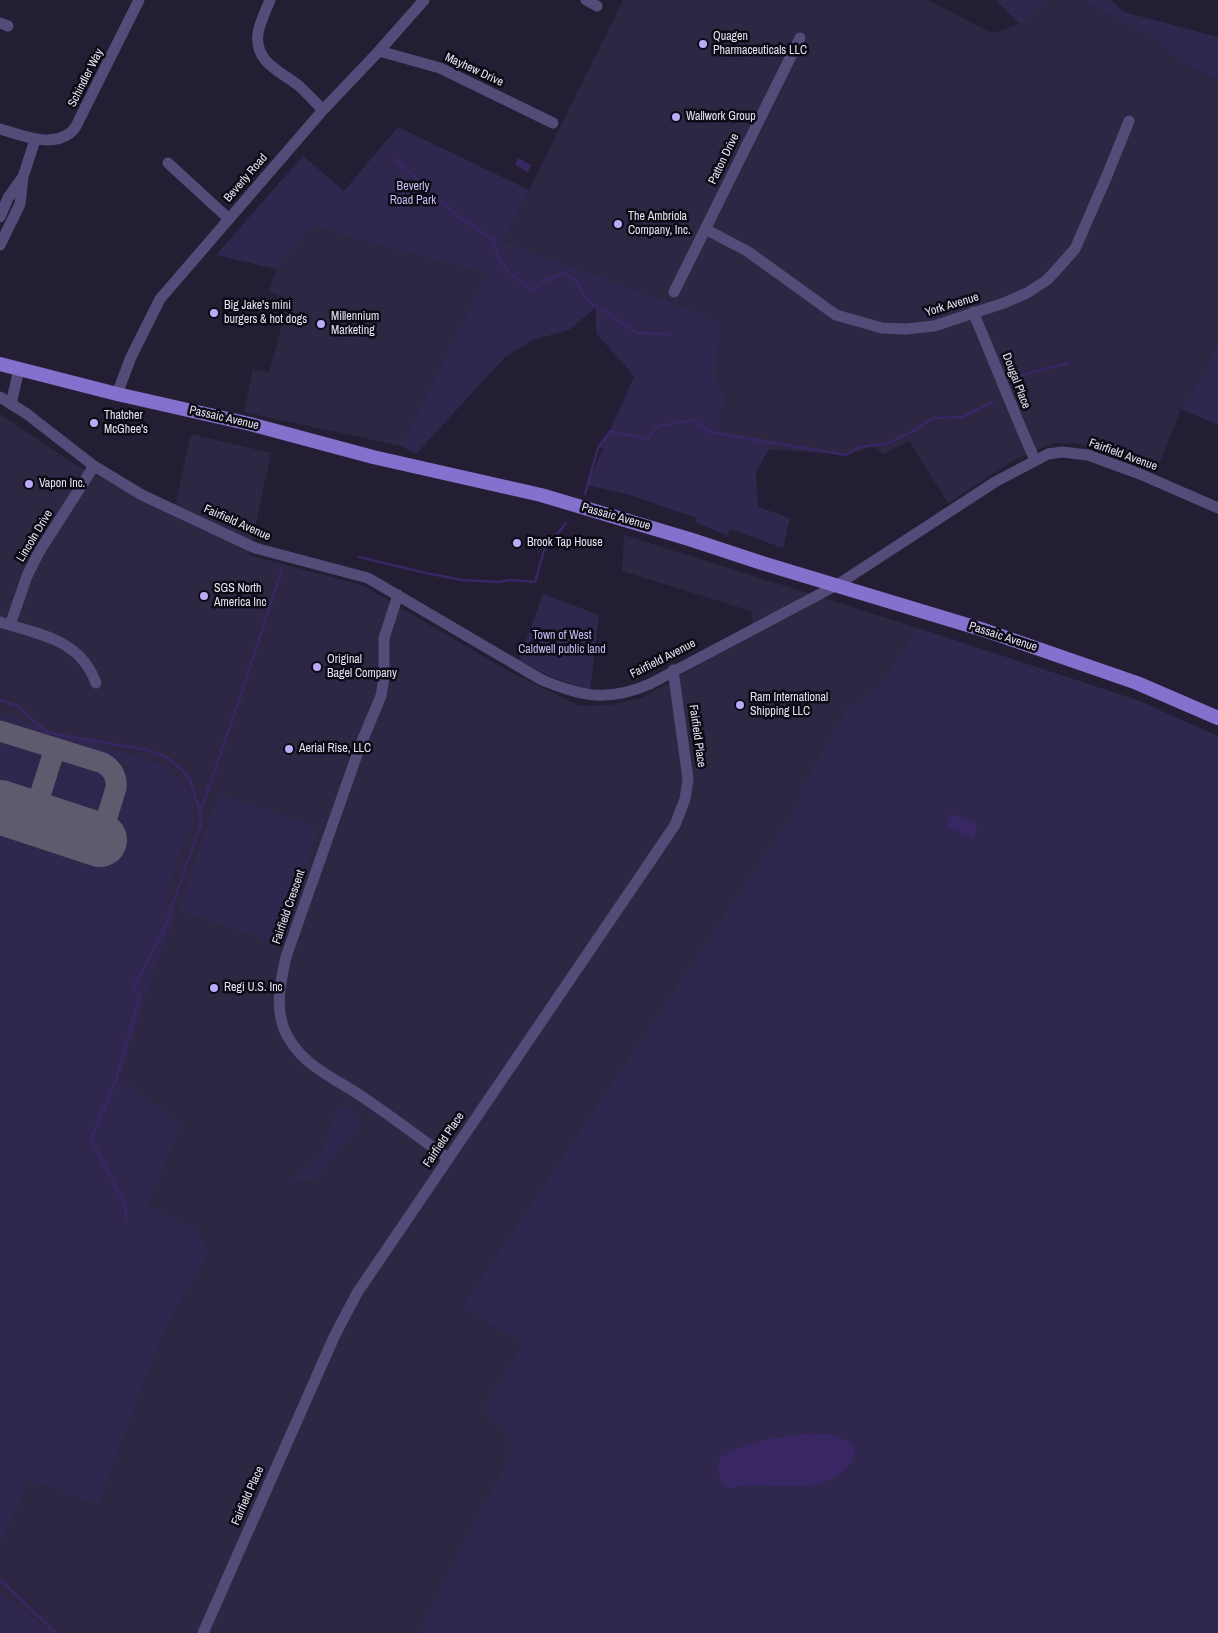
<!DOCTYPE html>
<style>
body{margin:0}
canvas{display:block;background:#231e34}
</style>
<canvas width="1218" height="1633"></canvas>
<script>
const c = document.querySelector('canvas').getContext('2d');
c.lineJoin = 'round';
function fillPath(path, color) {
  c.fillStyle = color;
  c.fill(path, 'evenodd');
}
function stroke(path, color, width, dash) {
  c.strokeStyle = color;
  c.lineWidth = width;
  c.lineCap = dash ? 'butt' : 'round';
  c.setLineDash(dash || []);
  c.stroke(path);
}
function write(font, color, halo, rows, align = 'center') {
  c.font = font + ' "Archivo Narrow",sans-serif';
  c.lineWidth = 5;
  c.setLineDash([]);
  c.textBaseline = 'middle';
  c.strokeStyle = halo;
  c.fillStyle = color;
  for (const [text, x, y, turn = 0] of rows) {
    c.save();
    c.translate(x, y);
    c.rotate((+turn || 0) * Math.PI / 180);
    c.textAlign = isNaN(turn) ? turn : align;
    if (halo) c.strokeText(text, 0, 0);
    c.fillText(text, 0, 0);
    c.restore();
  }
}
const built = new Path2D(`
 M623,0H927L992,33L1020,24L1049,0H1081L1148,35L1183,62L1218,80V336L1208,367L1181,409L1157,470L1122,456L1079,444L1053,443L1012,461L948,503L909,441L883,454L874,446L849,455L721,446L711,377L503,242Z
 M313,226L490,269L401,446L244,412L253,369L269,372L289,299L269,292L276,269Z
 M0,414L79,467L173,515L191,434L271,453L249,555L364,586L508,671L580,706L610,705L642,698L754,633L751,611L622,571L624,535L918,628L462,1307L545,1357L509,1434L511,1459L477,1516L418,1633H0ZM198,1229L209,1253L165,1329L98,1505Z`);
const green = new Path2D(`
 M995,0H1049L1020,24Z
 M1081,0H1111L1124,12L1218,37V80L1183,62L1148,35Z
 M398,127L529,190L503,242L719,321L716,379L725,400L719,413L720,433L772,443L756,472L758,507L790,518L783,548L730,529L728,536L695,522L697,518L630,495L587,485L603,449L598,448L610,431L634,376L596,333V307L569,330L533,340L505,357L416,454L401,446L487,274L313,226L276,269L216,255L303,156L344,191Z
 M1218,337V425L1181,409L1208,367Z
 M543,594L599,615L590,691L549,676L519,660Z
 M918,628L1137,700L1218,736V1633H418L477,1516L510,1459L509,1434L482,1411L523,1344L462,1307L802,800L799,793L848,708L875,692Z
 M0,713L162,765L174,773L184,784L191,798L195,814L164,899L175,912L119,1078L182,1124L146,1206L198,1229L209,1253L165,1329L98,1505L29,1479L0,1544V824L102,857L129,765L0,723Z
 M0,739C10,742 24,744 33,751C47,761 41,787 27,794C18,798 8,795 0,792Z
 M68,762C90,762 115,774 106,800C104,804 102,810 99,813C90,823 61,814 54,804C50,797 50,790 52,782C55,772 59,768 68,762Z
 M219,794L318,827L279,944L179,910Z
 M339,1105L352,1111L361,1126L313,1179L290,1183L306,1166L321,1154Z
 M0,1592L54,1633H0Z`);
const water = new Path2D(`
 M518,158L531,165L528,172L515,165Z
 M951,813L978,824L973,838L946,827Z
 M816,1433C832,1434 869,1440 849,1465C824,1495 782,1484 748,1485C741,1485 735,1488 729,1489C723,1486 720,1480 719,1473C718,1470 718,1465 719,1462C727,1443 797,1434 816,1433Z`);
const stream = new Path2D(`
 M395,159L459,217L493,240C498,266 512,276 533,290L541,283L564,273L578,282L581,292L588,301L637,333L669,334
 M1007,379L1068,363
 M585,494L598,448L610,431L647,439L658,426L693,420L710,432L846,455L858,447L886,444L917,429L933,418L962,417L993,402
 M359,557L426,573L462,580L497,582L512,580L535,582L544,551L566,523
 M0,700L17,706L48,733L148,750L166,757L180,768L190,780L200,811L201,824L162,934L133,988L140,996L116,1080L91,1139L124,1202L127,1219
 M201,810L242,692L282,569
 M0,1580L56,1633`);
const taxiway = new Path2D(`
 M0,731L103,763C113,769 117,777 116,788L100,840
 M33,818L55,748`);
const runway = new Path2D(`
 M0,807L100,840`);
const minor = new Path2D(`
 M270,0C266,10 260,22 258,33C254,62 280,71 298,85C307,93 315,102 323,110
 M586,0L597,6
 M0,23L8,26
 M379,51L440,68L553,123
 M0,129C21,135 50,148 70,133C74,130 77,125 79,120L139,0
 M168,163L229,219
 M0,217L8,198L22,178
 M705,229L747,251L836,315L882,328L906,329L934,326L1004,303L1027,293L1047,280L1059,267L1075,249L1106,178L1129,121
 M0,245L20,204L23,177L35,140
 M674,292L800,38
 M973,312C994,361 1013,411 1035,460
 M117,394L131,357L160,299L323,110L379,51L424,0
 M0,397L27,414L94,466L142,495L255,548L368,578L542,680C583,697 608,702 650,684L837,585L995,482L1048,454L1062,452L1088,455L1140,474L1218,508
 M11,404L19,369
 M398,595L384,638V677L381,696L360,746L286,957C281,980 275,1006 284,1029C299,1066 338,1079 367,1100C395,1119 421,1139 448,1158
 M0,622C40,635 80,639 96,683
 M10,625L27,576L39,552L94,466
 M203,1633L334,1337L357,1293L675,825L685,799L688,779L673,670`);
const major = new Path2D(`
 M0,364L117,394L250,424L373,457L541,495L689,539L762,563L984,630L1137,683L1218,718`);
const markers = [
 [703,44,5,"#baaaf7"],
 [676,117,5,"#baaaf7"],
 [618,224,5,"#baaaf7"],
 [214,313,5,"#baaaf7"],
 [321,324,5,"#baaaf7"],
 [94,423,5,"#baaaf7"],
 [29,484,5,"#baaaf7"],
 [517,543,5,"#baaaf7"],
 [204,596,5,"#baaaf7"],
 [317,667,5,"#baaaf7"],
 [740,705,5,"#baaaf7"],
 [289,749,5,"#baaaf7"],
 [214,988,5,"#baaaf7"]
];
const poiNames = [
 ["Quagen",713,37],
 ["Pharmaceuticals LLC",713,51],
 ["Wallwork Group",686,117],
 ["The Ambriola",628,217],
 ["Company, Inc.",628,231],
 ["Big Jake's mini",224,306],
 ["burgers & hot dogs",224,320],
 ["Millennium",331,317],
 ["Marketing",331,331],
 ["Thatcher",104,416],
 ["McGhee's",104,430],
 ["Vapon Inc.",39,484],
 ["Brook Tap House",527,543],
 ["SGS North",214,589],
 ["America Inc",214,603],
 ["Original",327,660],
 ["Bagel Company",327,674],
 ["Ram International",750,698],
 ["Shipping LLC",750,712],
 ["Aerial Rise, LLC",299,749],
 ["Regi U.S. Inc",224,988]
];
const streetNames = [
 ["Mayhew Drive",474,70,25],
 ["Schindler Way",86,78,-63],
 ["Patton Drive",724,159,-64],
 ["Beverly Road",246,178,-49],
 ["York Avenue",952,305,-17],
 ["Dougal Place",1016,381,69],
 ["Passaic Avenue",224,418,13],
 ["Fairfield Avenue",1123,455,20],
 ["Passaic Avenue",616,517,16],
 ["Fairfield Avenue",237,523,24],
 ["Lincoln Drive",35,536,-59],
 ["Passaic Avenue",1003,637,18],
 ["Fairfield Avenue",663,659,-27],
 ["Fairfield Place",697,736,82],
 ["Fairfield Crescent",289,907,-71],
 ["Fairfield Place",444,1140,-56],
 ["Fairfield Place",248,1496,-66]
];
const parkNames = [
 ["Beverly",413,187],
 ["Road Park",413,201],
 ["Town of West",562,636],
 ["Caldwell public land",562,650]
];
fillPath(built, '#2d2743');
fillPath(green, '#30274e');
fillPath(water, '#392764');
stroke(stream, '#392764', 2.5);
stroke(taxiway, '#5f5a6e', 21);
stroke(runway, '#5f5a6e', 54);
stroke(minor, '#544b78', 11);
stroke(major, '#8670cd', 14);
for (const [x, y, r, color] of markers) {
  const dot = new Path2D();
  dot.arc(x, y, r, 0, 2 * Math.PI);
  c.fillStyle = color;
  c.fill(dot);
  stroke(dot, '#0c0a14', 2);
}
write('12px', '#e5e3f2', '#0c0a14', poiNames, 'left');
write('12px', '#e5e3f2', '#0c0a14', streetNames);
write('12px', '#c5bbf3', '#0c0a14', parkNames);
</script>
